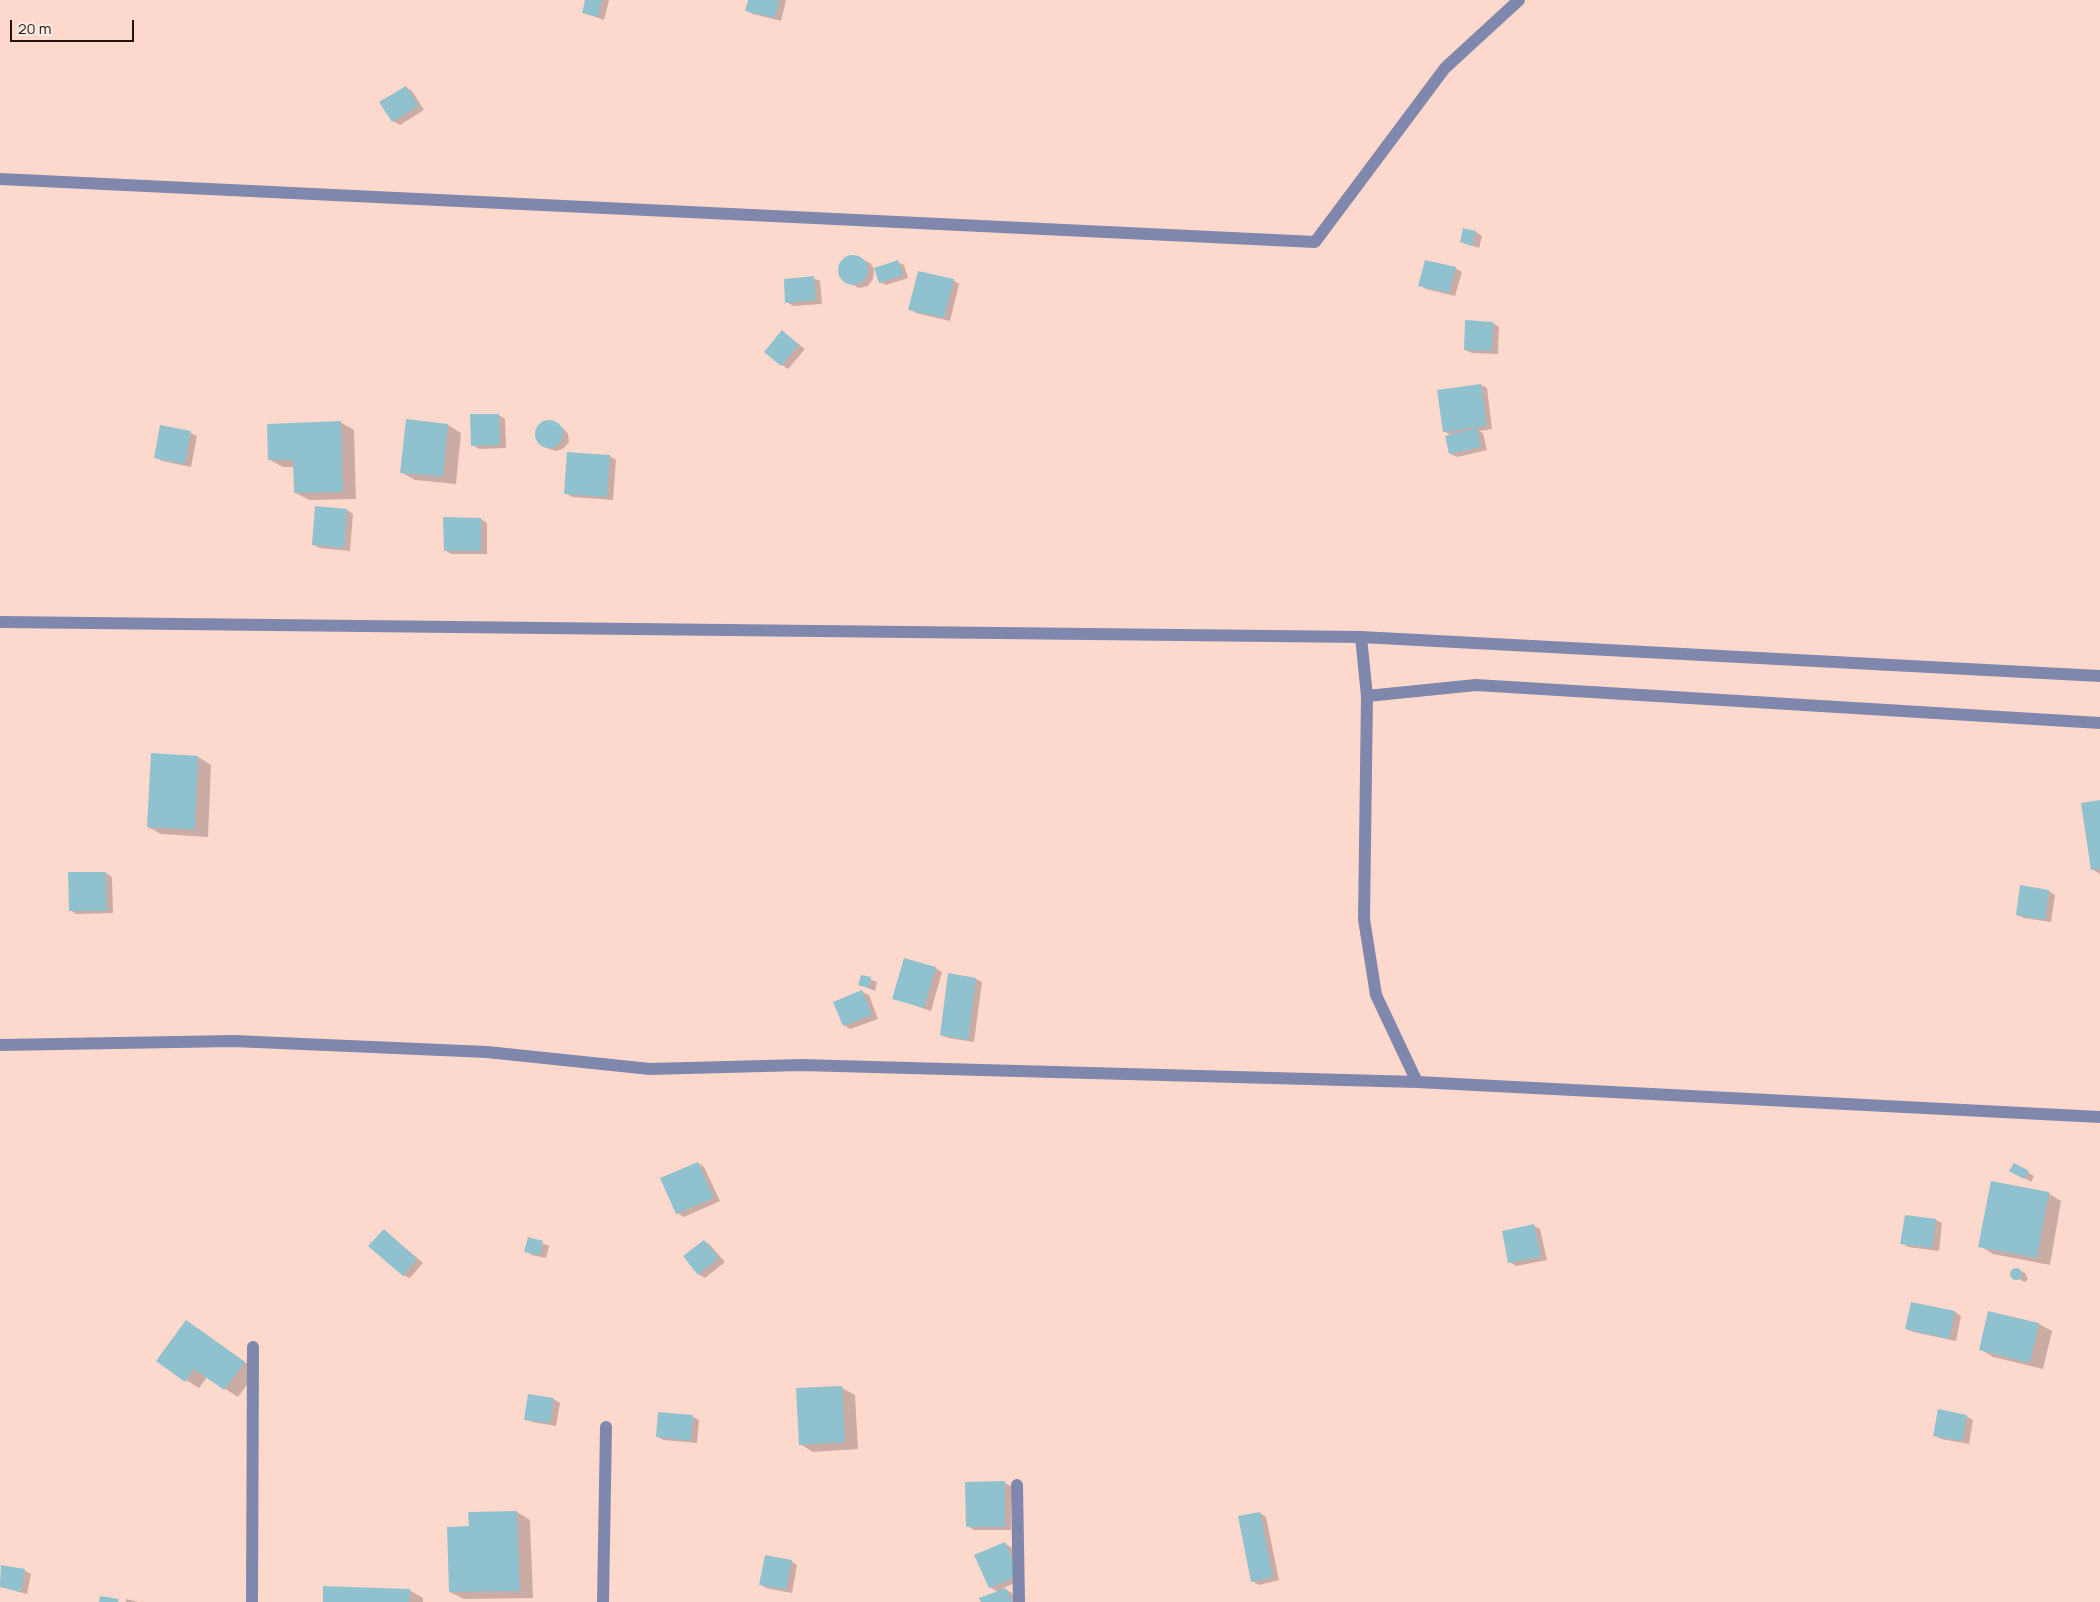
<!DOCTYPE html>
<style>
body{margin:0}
#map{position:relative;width:2100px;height:1602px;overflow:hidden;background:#fdd8cd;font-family:Manrope,sans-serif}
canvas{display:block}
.scale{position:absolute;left:10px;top:20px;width:124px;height:22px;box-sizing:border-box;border:2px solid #23140f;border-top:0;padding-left:6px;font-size:15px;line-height:18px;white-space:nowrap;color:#23140f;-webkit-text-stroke:4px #fdeae5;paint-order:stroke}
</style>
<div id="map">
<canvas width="2100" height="1602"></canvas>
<div class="scale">20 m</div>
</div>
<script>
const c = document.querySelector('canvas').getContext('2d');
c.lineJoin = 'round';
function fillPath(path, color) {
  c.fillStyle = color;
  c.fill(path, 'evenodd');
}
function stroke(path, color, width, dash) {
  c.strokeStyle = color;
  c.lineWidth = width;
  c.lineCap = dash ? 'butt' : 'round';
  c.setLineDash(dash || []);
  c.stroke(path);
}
const shadow = new Path2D(`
 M587,0H609L604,20L584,13Z
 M749,0H786L781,21L753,14L747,11Z
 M406,87L412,91L424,110L400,125L393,121L381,103Z
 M1476,232L1482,236L1479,248L1461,242Z
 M855,256L870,263L874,269L873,279L868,286L859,288L844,280L840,272L841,264L846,258Z
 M897,262L904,265L908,278L886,285L880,282Z
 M1455,268L1462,272L1455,296L1426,289L1420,285Z
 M813,278L820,281L822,304L793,306L787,302Z
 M953,280L959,284L950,321L916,313L910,309Z
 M1466,322L1493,323L1499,327L1498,354L1472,353L1465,350Z
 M783,332L805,349L788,369L782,365Z
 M1481,385L1487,388L1492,429L1479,431L1483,433L1487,450L1457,457L1451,454L1452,436L1444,431Z
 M499,415L505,419L506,448L479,449L472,445Z
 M340,422L354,430L356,499L309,500L296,493L295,467H283L270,460Z
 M549,422L563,428L568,434L569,442L564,448L557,451L549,449L542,445L537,438V431L541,424Z
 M448,425L461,433L456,484L415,480L401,472Z
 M161,426L191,433L197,436L191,467L162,461L155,457Z
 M610,456L616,460L613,500L572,497L566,493Z
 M316,508L347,510L353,514L350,551L319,548L313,544Z
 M481,519L487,523V554H451L445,550Z
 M152,754L198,757L211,765L208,837L161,834L148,827Z
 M2100,801V874L2092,869Z
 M106,873L112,877L113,913L76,914L70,910Z
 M2049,891L2055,895L2051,922L2024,918L2017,915Z
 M935,968L942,972L931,1011L894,998Z
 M949,975L976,979L982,982L974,1042L948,1038L941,1035Z
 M862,976L877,982L875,991L860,985Z
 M862,992L869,995L878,1019L850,1029L844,1025Z
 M698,1163L704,1167L720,1201L684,1217L677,1213Z
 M2015,1164L2034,1176L2031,1182L2011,1170Z
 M2048,1193L2061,1201L2050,1265L1993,1254L1980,1246Z
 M1936,1220L1942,1223L1939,1251L1908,1247L1902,1243Z
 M1534,1226L1540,1229L1547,1260L1516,1266L1510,1262Z
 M384,1230L423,1263L410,1278L403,1275Z
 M529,1239L549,1246L546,1258L532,1255L526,1251Z
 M704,1241L710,1245L725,1262L705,1278L698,1274Z
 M2016,1269L2025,1273L2028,1279L2025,1282L2012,1276V1272Z
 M1912,1303L1955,1312L1961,1316L1956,1341L1913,1332L1907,1329Z
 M1989,1312L2039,1324L2052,1331L2043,1369L1993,1357L1980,1349Z
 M199,1329L257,1371L238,1397L207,1377L199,1388L186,1380Z
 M842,1388L855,1395L858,1449L813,1452L800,1444Z
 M553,1399L560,1403L556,1426L532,1422L526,1419Z
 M659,1413L693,1417L699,1420L697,1443L663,1440L657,1436Z
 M1966,1416L1973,1420L1969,1444L1941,1439L1934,1435Z
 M1005,1483L1011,1486V1530H974L968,1526Z
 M517,1512L530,1520L533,1598L464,1599L450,1592Z
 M1260,1513L1266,1517L1279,1580L1259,1585L1252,1581Z
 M1005,1544L1011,1547L1024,1579L1003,1588L1012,1593L1016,1602H982L998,1592L990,1587Z
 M791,1561L797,1565L792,1593L766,1588L760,1584Z
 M2,1566L25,1571L31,1574L27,1594L0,1587Z
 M409,1590L423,1598V1602H324Z
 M126,1599L139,1602H126Z`);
const building = new Path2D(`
 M585,0H602L598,17L582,13Z
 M748,0H779L775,18L745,11Z
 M406,86L419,106L392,122L379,102Z
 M1463,228L1476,231L1472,246L1460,242Z
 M838 270a15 15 0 1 1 30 0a15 15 0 1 1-30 0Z
 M898,260L903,275L879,283L874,268Z
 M1425,260L1456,267L1449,293L1418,286Z
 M918,271L954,279L944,318L908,310Z
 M814,276L816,300L785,303L784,279Z
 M1465,320L1493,322L1492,351L1464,350Z
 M782,330L799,345L781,366L764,352Z
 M1481,384L1487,426L1443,432L1437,390Z
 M470,414H499L500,445L471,446Z
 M406,419L448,424L443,477L400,473Z
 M535 434a14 14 0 1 1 28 0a14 14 0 1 1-28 0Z
 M341,421L343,492L294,493L293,460H268L267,424Z
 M160,425L191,431L185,464L154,458Z
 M1477,428L1481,447L1449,454L1445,436Z
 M567,452L610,455L607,497L564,494Z
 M315,506L347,509L344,548L312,545Z
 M443,517L481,518V551H444Z
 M151,753L198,756L195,830L147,827Z
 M2100,800V869L2091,870L2081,803Z
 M68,872H106L107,911H69Z
 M2020,885L2049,890L2045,920L2016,915Z
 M904,958L936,967L924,1008L892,999Z
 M948,973L976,978L968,1040L940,1035Z
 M861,975L871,977L869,988L858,985Z
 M862,990L872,1015L843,1026L833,1002Z
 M698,1162L714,1198L676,1214L660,1178Z
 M2014,1163L2029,1171L2024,1179L2009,1171Z
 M1991,1181L2049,1192L2037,1258L1978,1247Z
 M1905,1215L1936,1219L1932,1248L1900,1244Z
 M1534,1224L1541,1257L1508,1263L1502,1231Z
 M384,1229L417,1259L403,1276L368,1246Z
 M528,1237L543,1241L540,1255L524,1252Z
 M704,1240L719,1258L698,1275L683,1256Z
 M2010 1274a6 6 0 1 1 12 0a6 6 0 1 1-12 0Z
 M1911,1302L1955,1311L1949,1339L1905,1329Z
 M1988,1311L2039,1323L2030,1363L1979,1350Z
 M186,1320L245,1362L224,1390L194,1369L185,1382L156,1361Z
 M842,1386L845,1442L799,1445L796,1388Z
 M528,1394L554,1398L550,1423L524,1420Z
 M1938,1409L1967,1415L1962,1441L1933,1436Z
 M658,1412L693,1415L691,1441L656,1437Z
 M1005,1481V1527H966L965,1482Z
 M517,1511L520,1591L449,1592L447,1527L469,1526L468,1512Z
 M1260,1512L1273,1577L1251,1582L1238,1516Z
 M1005,1542L1019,1576L989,1588L974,1555Z
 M765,1555L792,1560L786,1590L759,1585Z
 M1,1565L25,1569L21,1592L0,1587Z
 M323,1586L410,1589L409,1602H323Z
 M1006,1588L1012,1602H981L979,1598Z
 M100,1596L119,1599L118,1602H99Z`);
const minor = new Path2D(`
 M0,179L1315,242L1445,68L1519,0
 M1361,637L1367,696L1364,919L1376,995L1417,1082
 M1367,696L1476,685L2100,723
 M0,1045L234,1041L487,1052L650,1069L801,1065L1417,1082L2100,1117
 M1017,1485L1019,1602
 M252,1602L253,1347
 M603,1602L606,1427`);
const tertiary = new Path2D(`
 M0,622L1361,637L2100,676`);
fillPath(shadow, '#0003');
fillPath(building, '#90c1cf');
stroke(minor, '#8087ac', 12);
stroke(tertiary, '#8087ac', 12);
</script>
